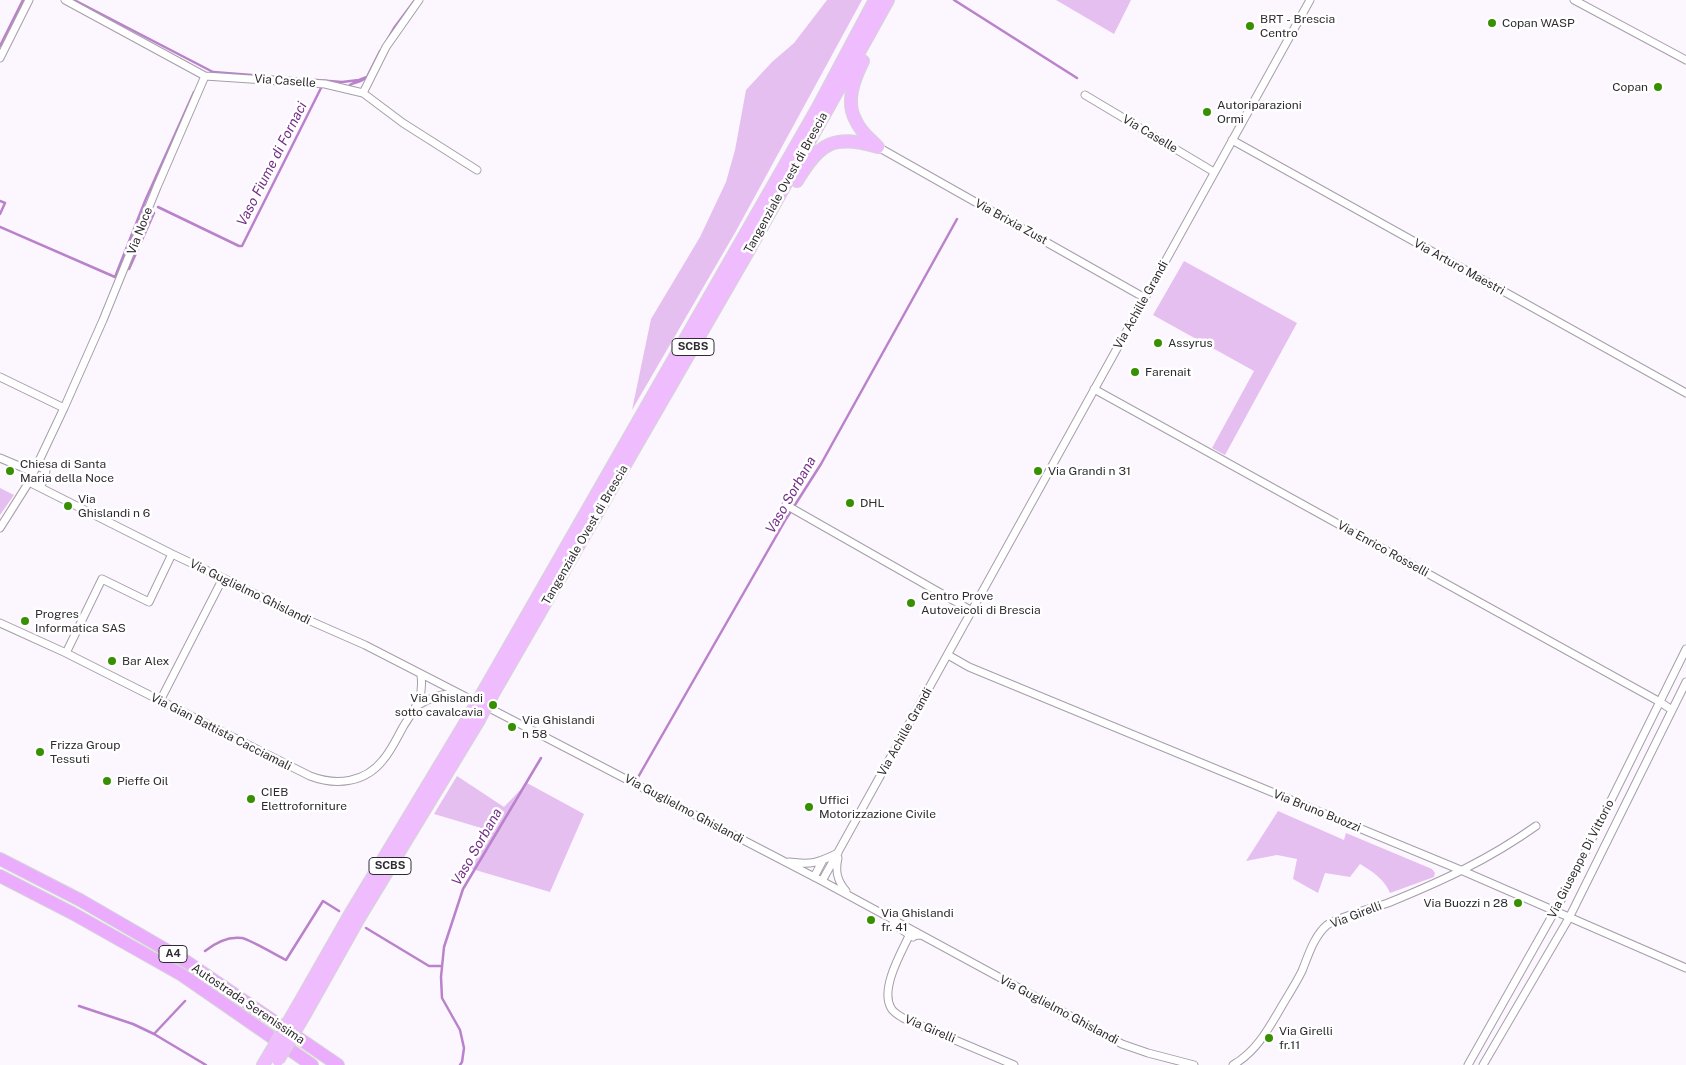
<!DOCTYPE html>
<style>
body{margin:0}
canvas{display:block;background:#fcf6fe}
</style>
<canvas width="1686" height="1065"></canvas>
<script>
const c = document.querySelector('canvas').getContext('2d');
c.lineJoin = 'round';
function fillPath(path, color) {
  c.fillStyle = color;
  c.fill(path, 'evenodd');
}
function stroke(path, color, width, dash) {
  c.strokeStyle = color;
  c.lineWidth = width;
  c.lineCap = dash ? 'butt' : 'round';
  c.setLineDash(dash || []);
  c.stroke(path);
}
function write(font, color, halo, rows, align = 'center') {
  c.font = font + ' "Public Sans",sans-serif';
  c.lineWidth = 5;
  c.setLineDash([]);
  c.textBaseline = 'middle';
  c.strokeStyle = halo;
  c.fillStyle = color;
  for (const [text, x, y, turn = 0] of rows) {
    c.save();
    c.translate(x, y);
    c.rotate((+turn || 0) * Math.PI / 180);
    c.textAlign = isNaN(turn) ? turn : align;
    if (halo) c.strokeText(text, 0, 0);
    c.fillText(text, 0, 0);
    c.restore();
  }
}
const green = new Path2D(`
 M827,0H862L736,231L632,410L651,319L700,237L726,182L735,150L746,90L772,62L794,43Z
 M1056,0H1131L1114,34Z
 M1184,261L1297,323L1225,455L1212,448L1254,371L1153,315Z
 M0,488L14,495L0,515Z
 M457,776L504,807L527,783L584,814L550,892L472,869L488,830L434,814Z
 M1278,811L1344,840L1346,833L1432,869L1435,873L1434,877L1390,893C1385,880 1372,871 1360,864L1350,877L1325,873L1318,893L1293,879L1297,859L1277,855L1246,861Z`);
const stream = new Path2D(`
 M74,0L213,72L342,82L359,80L367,77L380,51
 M954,0L1077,78
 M386,42L394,28L415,0
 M0,46L23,0
 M350,85C354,82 359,83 364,79
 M0,201L5,203L0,214
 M158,207L239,246H242L321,88
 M0,227L115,277L145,201L194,92
 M129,269L154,213
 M637,779L786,519L821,464L957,219
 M366,928L429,966H441
 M205,951C215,943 228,936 242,938C251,940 276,955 286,960L323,901L339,911
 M79,1006L133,1024L154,1034L185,1001
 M154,1034L206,1065
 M460,1065L462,1062L464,1048L460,1030L442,998L441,977L444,947L463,889L541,758`);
const minor = new Path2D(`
 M1574,0L1686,60
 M0,58L29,0
 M205,76L325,84L363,93L403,123L477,170
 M363,93L386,47L419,0
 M1085,95L1214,172
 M1232,140L1686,393
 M878,147L1145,298
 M0,377L64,408
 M1094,389L1660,702L1672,710
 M0,458L33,472
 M36,465L46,470L45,478L40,487
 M29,482L172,554L223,578L299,616L365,645L472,700
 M786,505L972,611
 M0,528L29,482L64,408L103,320L157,187L205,76L65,0
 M0,623L66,653L310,776C336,786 365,783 383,760C391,751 397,738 403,727C415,707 424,700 421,675
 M66,653L102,579L149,602L172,554
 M948,655L969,667L1463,871L1686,968
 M160,701L223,578
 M418,705C430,698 443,692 457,694
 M493,710L822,881L1122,1044L1148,1053L1194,1065
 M838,858C835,871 837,881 846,891
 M789,862C811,865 818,863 838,853
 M814,877L823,860
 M822,881L1310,0
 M893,924L913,937
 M921,935L909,936C901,953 880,989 891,1008C893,1012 898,1015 903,1018L1014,1065
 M1233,1065C1257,1051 1269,1028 1283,1004C1289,994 1296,983 1302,971C1308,956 1314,936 1327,925C1338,917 1373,908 1388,903C1442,881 1488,860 1536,826
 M1468,1065L1565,893L1686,649
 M1483,1065L1569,918L1686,682`);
const trunk = new Path2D(`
 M863,61C854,79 845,102 856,121C860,131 869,138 876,145
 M797,181C820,142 834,134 878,147
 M486,687L817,109L875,0
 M494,692L749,250L888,0
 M296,1009L352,911L470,715
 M305,1014L359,918L479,720
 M263,1065L269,1055`);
const motorway = new Path2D(`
 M0,859L80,900L187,962L338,1065
 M0,876L74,914L182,975L312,1065`);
const trunkBridge = new Path2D(`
 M470,715L486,687
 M479,720L494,692
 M269,1055L296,1009
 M278,1060L305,1014`);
const markers = [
 [1492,23,5,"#379000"],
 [1250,26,5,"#379000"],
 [1658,87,5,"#379000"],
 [1207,112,5,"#379000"],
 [1158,343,5,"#379000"],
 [1135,372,5,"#379000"],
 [10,471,5,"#379000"],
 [1038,471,5,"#379000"],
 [850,503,5,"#379000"],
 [68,506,5,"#379000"],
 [911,603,5,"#379000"],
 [25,621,5,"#379000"],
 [112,661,5,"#379000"],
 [493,705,5,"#379000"],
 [512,727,5,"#379000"],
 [40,752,5,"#379000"],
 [107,781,5,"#379000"],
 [251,799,5,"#379000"],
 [809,807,5,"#379000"],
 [1518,903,5,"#379000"],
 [871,920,5,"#379000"],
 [1269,1038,5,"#379000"]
];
const shields = [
 [693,347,42],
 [390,866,42],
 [173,954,28]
];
const shieldNames = [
 ["SCBS",693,347],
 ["SCBS",390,866],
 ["A4",173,954]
];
const poiNames = [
 ["BRT - Brescia",1260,19],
 ["Centro",1260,33],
 ["Copan WASP",1502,23],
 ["Copan",1648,87,"right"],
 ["Autoriparazioni",1217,105],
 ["Ormi",1217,119],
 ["Assyrus",1168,343],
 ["Farenait",1145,372],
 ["Chiesa di Santa",20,464],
 ["Maria della Noce",20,478],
 ["Via Grandi n 31",1048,471],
 ["Via",78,499],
 ["Ghislandi n 6",78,513],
 ["DHL",860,503],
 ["Centro Prove",921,596],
 ["Autoveicoli di Brescia",921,610],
 ["Progres",35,614],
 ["Informatica SAS",35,628],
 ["Bar Alex",122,661],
 ["Via Ghislandi",483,698,"right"],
 ["sotto cavalcavia",483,712,"right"],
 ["Via Ghislandi",522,720],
 ["n 58",522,734],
 ["Frizza Group",50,745],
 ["Tessuti",50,759],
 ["Pieffe Oil",117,781],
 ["CIEB",261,792],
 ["Elettroforniture",261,806],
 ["Uffici",819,800],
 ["Motorizzazione Civile",819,814],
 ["Via Buozzi n 28",1508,903,"right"],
 ["Via Ghislandi",881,913],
 ["fr. 41",881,927],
 ["Via Girelli",1279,1031],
 ["fr.11",1279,1045]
];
const streetNames = [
 ["Via Caselle",285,81,4],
 ["Via Caselle",1150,134,31],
 ["Tangenziale Ovest di Brescia",786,183,-61],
 ["Via Brixia Zust",1011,222,29],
 ["Via Noce",140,231,-69],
 ["Via Arturo Maestri",1459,267,29],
 ["Via Achille Grandi",1141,305,-61],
 ["Tangenziale Ovest di Brescia",585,535,-60],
 ["Via Enrico Rosselli",1383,549,29],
 ["Via Guglielmo Ghislandi",250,592,26],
 ["Via Gian Battista Cacciamali",221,732,27],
 ["Via Achille Grandi",905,732,-61],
 ["Via Guglielmo Ghislandi",684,809,28],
 ["Via Bruno Buozzi",1317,811,22],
 ["Via Giuseppe Di Vittorio",1581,859,-63],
 ["Via Girelli",1356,915,-21],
 ["Autostrada Serenissima",248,1004,34],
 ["Via Guglielmo Ghislandi",1059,1010,28],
 ["Via Girelli",930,1029,23]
];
const waterNames = [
 ["Vaso Fiume di Fornaci",272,164,-63],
 ["Vaso Sorbana",791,495,-60],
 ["Vaso Sorbana",477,847,-60]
];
fillPath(green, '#e6bff1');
stroke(stream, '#ba82cb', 2.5);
stroke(minor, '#a69ea9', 9);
stroke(trunk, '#d5d5d6', 14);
stroke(motorway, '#d5d5d6', 14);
stroke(minor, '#fff', 7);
stroke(trunk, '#efbcfe', 12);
stroke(motorway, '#ebacfe', 12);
stroke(trunkBridge, '#d5d5d6', 14, []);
stroke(trunkBridge, '#efbcfe', 12);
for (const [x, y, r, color] of markers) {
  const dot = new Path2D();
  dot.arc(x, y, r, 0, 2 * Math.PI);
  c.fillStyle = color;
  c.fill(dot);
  stroke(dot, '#fff', 2);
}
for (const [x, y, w] of shields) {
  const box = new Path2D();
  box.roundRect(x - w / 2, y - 8.5, w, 17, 4);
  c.fillStyle = '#fff';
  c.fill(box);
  stroke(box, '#2f2b30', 1);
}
write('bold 11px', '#2f2b30', null, shieldNames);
write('12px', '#2f2b30', '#fff', poiNames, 'left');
write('12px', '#2f2b30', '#fff', streetNames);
write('italic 14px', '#732f87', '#fff', waterNames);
</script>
